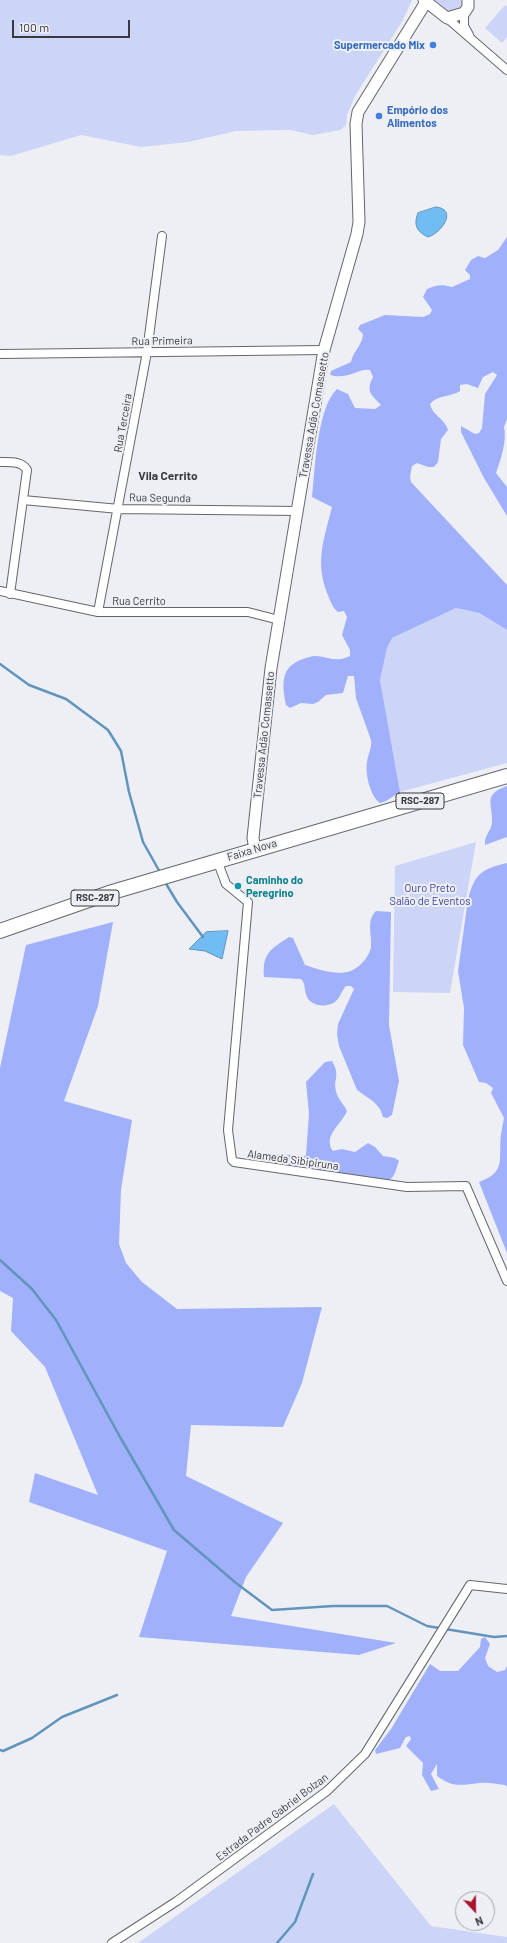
<!DOCTYPE html>
<meta charset="utf-8">
<style>
body{margin:0}
#map{position:relative;width:507px;height:1943px;overflow:hidden;background:#eeeff5;font-family:Barlow,sans-serif}
canvas{display:block}
.north{position:absolute;left:455px;top:1891px;width:40px;height:40px;box-sizing:border-box;background:#eeeff5;border:1px solid #a6a7ab;border-radius:50%;rotate:158deg;font-size:11px;font-weight:700;line-height:16px;text-align:center;color:#393a3c}
.north::after{content:'';display:block;margin:auto;width:14px;height:18px;background:#aa132c;clip-path:polygon(50% 0,100% 100%,50% 72%,0 100%)}
.scale{position:absolute;left:12px;top:20px;width:118px;height:18px;box-sizing:border-box;border:2px solid #393a3c;border-top:0;padding-left:5px;font-size:12px;line-height:14px;white-space:nowrap;color:#393a3c;-webkit-text-stroke:3px #eeeff5;paint-order:stroke}
</style>
<div id="map">
<canvas width="507" height="1943"></canvas>
<div class="north">N</div>
<div class="scale">100 m</div>
</div>
<script>
const c = document.querySelector('canvas').getContext('2d');
c.lineJoin = 'round';
function fillPath(path, color) {
  c.fillStyle = color;
  c.fill(path, 'evenodd');
}
function stroke(path, color, width, dash) {
  c.strokeStyle = color;
  c.lineWidth = width;
  c.lineCap = dash ? 'butt' : 'round';
  c.setLineDash(dash || []);
  c.stroke(path);
}
function write(font, color, halo, rows, align = 'center') {
  c.font = font + ' Barlow,sans-serif';
  c.lineWidth = 4;
  c.setLineDash([]);
  c.textBaseline = 'middle';
  c.strokeStyle = halo;
  c.fillStyle = color;
  for (const [text, x, y, turn = 0] of rows) {
    c.save();
    c.translate(x, y);
    c.rotate((+turn || 0) * Math.PI / 180);
    c.textAlign = isNaN(turn) ? turn : align;
    if (halo) c.strokeText(text, 0, 0);
    c.fillText(text, 0, 0);
    c.restore();
  }
}
const green = new Path2D(`
 M0,0H412L403,20L355,96L347,115L346,125L340,130L313,135L290,130L236,131L188,142L141,147L81,135L11,156L0,155Z
 M435,0H464L462,8L451,13Z
 M505,5L507,6V37L502,43L485,28Z
 M456,608L478,613L507,630V763L400,792L380,680L387,648L392,638L398,635Z
 M476,842L450,993L393,992L395,866Z
 M334,1804L431,1926L507,1937V1943H138Z`);
const forest = new Path2D(`
 M507,237V419L504,427C507,441 501,459 496,473L507,487V516L484,478L461,432V426L475,434L479,433L482,428L485,394L497,375L493,372L483,377L478,388L467,384L460,385V391C451,397 437,395 430,404C432,415 445,419 448,430L441,439L438,462L434,467H428L417,463L412,466L410,477L411,482L507,585V630L479,613L456,608L392,638L387,648L380,680L400,792L386,801L380,803C370,796 365,774 367,762C368,754 372,748 371,740L356,698L354,676H348L343,693L326,695L318,702L313,704L301,703L290,708L286,705C282,684 280,667 303,659C307,658 311,656 315,656C330,657 336,663 350,656V650L342,635L347,617L344,611L338,612C332,607 330,600 327,593C315,561 324,539 332,507L312,497C315,469 317,408 337,389L348,394L355,408L375,409L381,405C372,395 365,392 373,377L370,370C359,368 348,380 330,375L331,371L351,362C353,351 362,346 363,334L358,329L360,325L385,315L423,317L430,314L432,310L423,297L427,289C436,285 442,284 452,287L470,279V275L465,270L471,260L478,256L485,258L498,250Z
 M507,786V837L485,845C484,834 492,831 492,822C493,803 482,795 507,786Z
 M507,863V1253L479,1182C507,1172 498,1159 501,1134C502,1129 503,1123 504,1118L491,1093L493,1088L486,1083L479,1082L463,1045L464,1008L458,971L468,899C475,873 482,869 507,863Z
 M376,911L391,912L389,1025L399,1081L392,1115L387,1118L383,1117L380,1109L374,1102L357,1090L339,1046L337,1034L338,1024L354,989L351,986H346C342,990 340,998 335,1002C326,1008 311,1006 307,997C304,991 306,984 301,979L264,977C262,953 271,949 289,937L293,938L305,965C324,971 347,980 362,963C366,959 370,953 371,947C372,935 366,920 376,911Z
 M113,922L98,1006L64,1101L132,1120L121,1190L119,1244L126,1263L142,1282L177,1309L322,1307L302,1383L283,1427L191,1425L186,1476L283,1523L246,1577L231,1616L396,1643L359,1655L139,1637L167,1551L29,1502L35,1473L98,1495L45,1367L11,1331L13,1298L0,1291V1068L26,945Z
 M332,1061C341,1076 333,1079 336,1091C337,1098 344,1104 347,1111C342,1124 322,1136 333,1151L342,1149L355,1152L368,1143L375,1147L383,1156L395,1158L399,1161C396,1169 395,1179 386,1181L263,1162L262,1159L266,1154L291,1155L302,1158L306,1155L309,1114L306,1082L325,1062Z
 M485,1637L490,1644L485,1658L488,1666L497,1672L505,1670L507,1666V1787L505,1785C496,1784 487,1782 479,1783C461,1785 453,1788 437,1776V1764L431,1774L439,1789L431,1791L422,1775L423,1763L406,1746L411,1739L410,1736L406,1737L400,1748L376,1754L375,1750L391,1729L430,1664L440,1671H458L480,1647L481,1639Z`);
const water = new Path2D(`
 M436,207C458,209 442,233 428,237C417,232 413,225 418,213Z
 M228,931L222,959L205,951L189,949L206,932Z`);
const stream = new Path2D(`
 M0,664L29,685L66,699L108,730L121,751L129,792L143,842L161,874
 M165,882L177,902L203,937
 M0,1260L32,1289L56,1320L120,1437L174,1530L236,1583L272,1610L333,1606H387L427,1626L494,1637L507,1636
 M0,1750L3,1751L32,1738L62,1717L117,1695
 M277,1943L295,1922L313,1874`);
const street = new Path2D(`
 M464,13V26L469,35
 M447,18L507,70
 M0,354L324,350
 M0,462C10,462 22,461 27,470L10,594
 M23,500L119,509L298,511
 M0,591L98,612H248L279,620
 M98,612L147,352L162,236
 M217,860L226,884L248,902L228,1130L232,1160L234,1162L407,1187L466,1186L507,1281
 M112,1943L177,1901L327,1791L365,1754L470,1585L507,1589`);
const secondary = new Path2D(`
 M424,0L447,18L464,13L468,7V0
 M255,849L253,838L271,668L324,350L357,234L359,222L356,124L358,112L426,2`);
const highway = new Path2D(`
 M0,931L109,893L507,776`);
const markers = [
 [433,45,4,"#3f7fe0"],
 [379,116,4,"#3f7fe0"],
 [238,886,4,"#0f9aa8"]
];
const shields = [
 [420,801,48],
 [95,898,48]
];
const shieldNames = [
 ["RSC-287",420,801],
 ["RSC-287",95,898]
];
const shopNames = [
 ["Supermercado Mix",425,45],
 ["Empório dos",387,110,"left"],
 ["Alimentos",387,123,"left"]
];
const streetNames = [
 ["Rua Primeira",162,341,-1],
 ["Travessa Adão Comassetto",314,415,-80],
 ["Rua Terceira",123,423,-80],
 ["Rua Segunda",160,498,1],
 ["Rua Cerrito",139,601],
 ["Travessa Adão Comassetto",264,735,-84],
 ["Faixa Nova",252,850,-17],
 ["Alameda Sibipiruna",293,1160,8],
 ["Estrada Padre Gabriel Bolzan",272,1817,-37]
];
const cultureNames = [
 ["Caminho do",246,880],
 ["Peregrino",246,893]
];
const parkNames = [
 ["Ouro Preto",430,888],
 ["Salão de Eventos",430,901]
];
const neighbourhoodNames = [
 ["Vila Cerrito",168,476]
];
fillPath(green, '#ccd5f7');
fillPath(forest, '#a0b0fb');
fillPath(water, '#72bcf4');
stroke(water, '#6195bd', 1);
stroke(stream, '#6195bd', 2.5);
stroke(street, '#65666a', 10);
stroke(secondary, '#65666a', 13);
stroke(highway, '#65666a', 16);
stroke(street, '#fff', 8);
stroke(secondary, '#fff', 11);
stroke(highway, '#fff', 14);
for (const [x, y, r, color] of markers) {
  const dot = new Path2D();
  dot.arc(x, y, r, 0, 2 * Math.PI);
  c.fillStyle = color;
  c.fill(dot);
  stroke(dot, '#eeeff5', 1.5);
}
for (const [x, y, w] of shields) {
  const box = new Path2D();
  box.roundRect(x - w / 2, y - 8, w, 16, 3);
  c.fillStyle = '#eeeff5';
  c.fill(box);
  stroke(box, '#393a3c', 1);
}
write('bold 10px', '#393a3c', null, shieldNames);
write('bold 11px', '#366cbe', '#eeeff5', shopNames, 'right');
write('11px', '#393a3c', '#eeeff5', streetNames);
write('bold 11px', '#0d838f', '#eeeff5', cultureNames, 'left');
write('11px', '#373f94', '#eeeff5', parkNames);
write('bold 12px', '#3a3b40', '#eeeff5', neighbourhoodNames);
</script>
